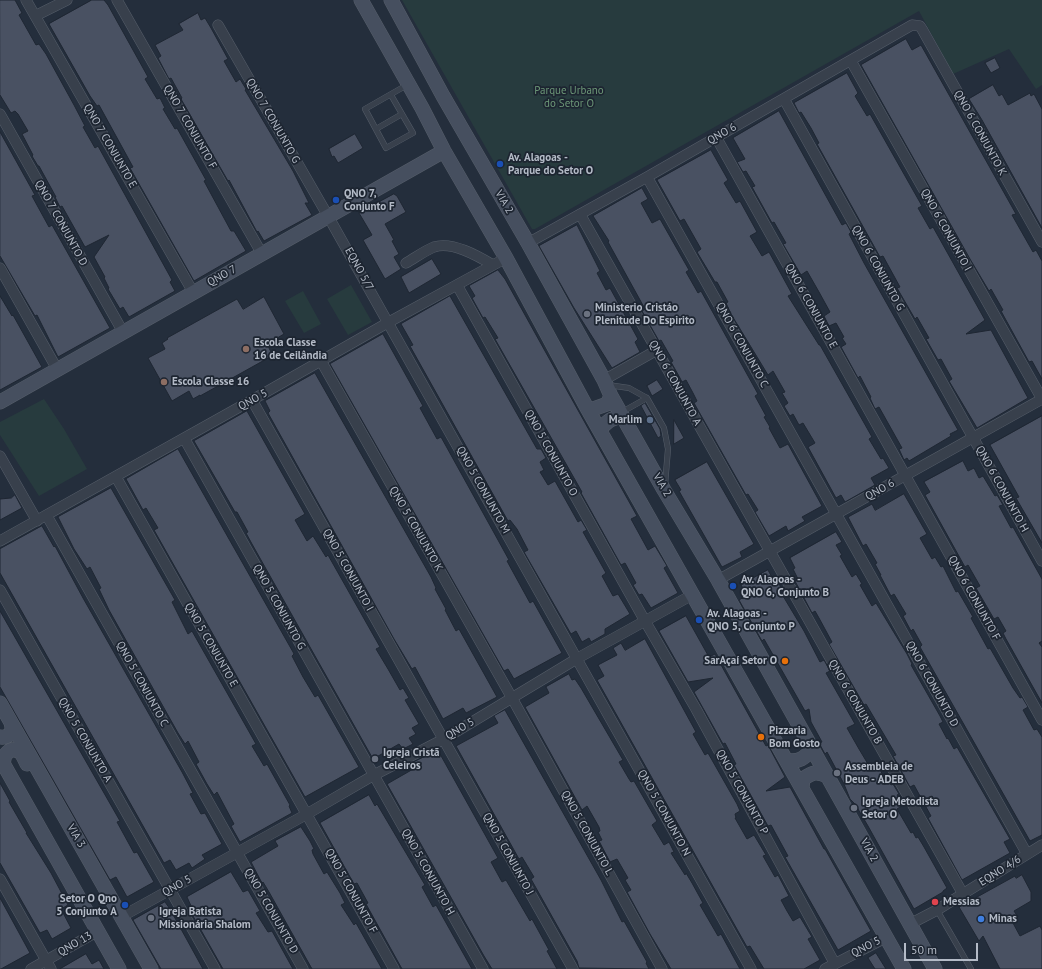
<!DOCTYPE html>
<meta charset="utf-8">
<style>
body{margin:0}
#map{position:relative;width:1042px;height:969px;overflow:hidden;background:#242e3c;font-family:"PT Sans",sans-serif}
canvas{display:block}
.scale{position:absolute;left:904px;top:943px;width:74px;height:18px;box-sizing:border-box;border:2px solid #b4bbc7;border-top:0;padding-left:5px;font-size:12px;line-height:14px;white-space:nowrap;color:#b4bbc7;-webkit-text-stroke:3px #1d2531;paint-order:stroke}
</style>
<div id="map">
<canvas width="1042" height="969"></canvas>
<div class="scale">50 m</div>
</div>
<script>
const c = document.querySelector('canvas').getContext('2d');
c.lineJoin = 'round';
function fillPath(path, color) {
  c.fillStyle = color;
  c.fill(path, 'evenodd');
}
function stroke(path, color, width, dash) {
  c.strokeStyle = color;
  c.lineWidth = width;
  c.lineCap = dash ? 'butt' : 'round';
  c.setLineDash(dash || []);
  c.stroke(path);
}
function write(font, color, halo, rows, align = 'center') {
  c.font = font + ' "PT Sans",sans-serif';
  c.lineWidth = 3.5;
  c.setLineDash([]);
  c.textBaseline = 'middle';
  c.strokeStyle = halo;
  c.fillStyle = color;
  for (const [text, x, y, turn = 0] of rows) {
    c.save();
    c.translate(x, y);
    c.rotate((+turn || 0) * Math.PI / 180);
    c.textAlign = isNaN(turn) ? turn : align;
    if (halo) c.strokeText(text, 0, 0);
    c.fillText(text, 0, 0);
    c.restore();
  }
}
const green = new Path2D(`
 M402,0H1042V85L1036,89L1009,49L953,74L919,11L535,229H532Z
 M351,285L372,322L348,335L327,299Z
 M303,291L321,324L304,333L285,301Z
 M44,399L64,429L87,469L39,496L0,435V422Z`);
const building = new Path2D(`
 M0,0H15L22,13L19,15L36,45L39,44L46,54L74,105L85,126L83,127L95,148L98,146L172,280L170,282L175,291L129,317L123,307L120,309L108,289L109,288L104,278L105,277L94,257L109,235L85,247L62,206L60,207L55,197H56L39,166H38L32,156L33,155L22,134L28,131L18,114L15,111L11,113L0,95Z
 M92,0H104L108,5L148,77L145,79L157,99L160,98L165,108L163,109L175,129L177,128L206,180L204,181L231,231H234L246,251L194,281L130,168L133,167L99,105L97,106L90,96L49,24Z
 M198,13L201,20L205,18L211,28L228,59L224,61L236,82L240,79L246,89L245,90L293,171L309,203H305L312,215L264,241L258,231L257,232L229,180L228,181L181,99L182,98L171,78L169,79L158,58L161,56L155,45L183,30L179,24Z
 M906,39L912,50L921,45L1016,214L1012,215L1033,252L1036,250L1042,261V379L1032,361L1029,362L1001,311L1003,310L991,289L989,291L970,259L861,65Z
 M995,58L1000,68L991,73L985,63Z
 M847,73L858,93L855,96L867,116L870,114L922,206L918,208L930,229L933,227L985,320L966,334L991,330L1028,398L977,428L949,381L952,379L941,359L938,360L926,339L929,338L917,317L915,319L897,288L900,287L883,256L880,257L817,144L819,143L811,128L801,112L799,113L794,103Z
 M993,85L999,96L1002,94L1008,105L1030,93L1031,96L1034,94L1042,109V228L982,120L969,99Z
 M779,111L842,225L846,223L851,232L849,234L864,263L958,430L950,434L951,436L909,461L907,458L904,460L899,449L902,448L879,407L875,409L870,398L871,397L860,376L858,378L841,347L846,344L842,338L844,337L836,323L829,326L824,316L830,312L819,292L807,271L801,275L783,244L786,243L774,222L772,223L752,187L755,186L746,171L743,172L737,162L745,159L733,138Z
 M0,132L35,195L32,196L49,227L52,225L110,328L58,357L37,315L35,316L0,256Z
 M355,134L363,148L338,163L334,156L332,157L329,149Z
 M711,150L728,180L724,183L736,203L740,201L757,232L750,236L762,256L769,252L792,294L788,296L819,345H820L872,437L869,439L881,459L883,458L889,468L871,478L875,485L845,502L841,495L836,498L808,447L815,443L803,423L799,425L793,414L790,416L784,406L788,403L782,393L785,392L773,371L768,375L731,314L726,303L728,302L717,282H715L697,252L701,249L684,219L680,221L657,180Z
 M642,188L648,199L641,203L652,223L660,219L689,270L686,272L698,293L701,291L758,394L755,396L766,416L764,417L770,427L769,428L780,448L788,444L822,506L802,517L805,521L788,531L786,526L769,536L755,512L758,510L748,494L746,495L694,403L697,401L693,393L686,380L682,382L680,378L671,362L673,361L661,340L659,341L642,311L645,309L608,242L609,241L593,216Z
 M394,194L397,196L406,212L385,224L394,240L392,241L399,254L394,257L401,269L385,279L363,240L372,235L359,213Z
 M577,225L600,271L597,273L606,290L610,288L638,339L635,342L640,352L612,368L574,308L539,246Z
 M432,259L441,274L409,293L401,277Z
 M498,270L505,279L545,351L637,516L631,519L648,550L655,546L667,566L664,568L678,593L651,608L642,594L639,595L633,585L636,583L625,563L621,565L581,493L582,492L495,339L498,338L485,317L483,318L472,298L475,296L469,286Z
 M0,296L12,316L13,315L42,367L0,390Z
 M450,296L537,449H541L546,458L540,462L544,470L540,472L548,485L555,481L578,522L581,520L587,530L583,532L606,573L602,576L613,596L618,594L630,614L605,629V634L591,642L589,638L582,642L576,631L571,634L524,552L528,550L517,529L510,520L508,521L410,346L413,345L401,324Z
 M264,297L284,334L267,344L272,354L269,356L270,357L200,396V395L193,399L189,391L172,401L148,358L165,349L162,343L168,339L167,338L237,299L243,309Z
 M383,334L423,406L420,408L437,439L441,437L498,540L509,560L507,561L513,572L530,603L533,601L562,653L514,679L508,669L504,671L330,364Z
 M315,373L431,577L436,588L435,589L446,609L445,610L456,631L459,629L497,697L466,713L463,708L443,719L415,667L412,669L394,639L268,413L270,411L265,401Z
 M657,380L663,389L652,396L647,386Z
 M645,403L660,429L661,436L658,438L641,406Z
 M247,411L305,514L295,520L307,541L313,536L326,557L328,555L380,647L376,649L388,669L400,690L403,688L409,698L405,700L419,724L412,728L416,734L409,738L413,744L403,749L399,744L373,759L252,544L246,533L248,532L237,512H235L194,441Z
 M1042,416V543L1016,498L1019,497L990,445Z
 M674,420L684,438L674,444Z
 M178,449L293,652L294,654L292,656L303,677L315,697L318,695L359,767L305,797L154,530L158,528L146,508L143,510L126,479Z
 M963,461L968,471L974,468L979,478L983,476L995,496L997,495L1003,505L999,506L1011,528L1013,527L1042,579V641L1039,643L1042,647V703L1006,639L1003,633L1006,631L998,617L994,619L976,588L980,586L968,565L965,567L925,495L930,492L924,482Z
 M707,462L754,544L740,552L742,557L722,567L679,491L681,490L675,480Z
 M111,488L175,600L172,602L188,634L192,631L256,744L252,746L264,766L267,764L290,805L289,806L292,813L240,842L231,826L234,824L217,792L214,795L207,784L196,764L199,762L188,741L185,744L178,733L109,610L99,589L101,588L90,567L87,569L74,549L58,517Z
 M904,494L927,534L920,538L932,559L935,557L941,567L943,566L956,592L958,591L973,617L971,618L988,649L990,648L1013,688L1020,698L1022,697L1028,707L1023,710L1034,730L1037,729L1042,737V835L1030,841L920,647L922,645L913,629L911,631L903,616L906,614L894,594L891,596L880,575H881L875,564L877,563L866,544L863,546L848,517L872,504L875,510Z
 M15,495L22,508L0,520V499L11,498Z
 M42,526L54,547L55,546L83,598L182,772L193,793L190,794L201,814L205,813L222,844L202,855L205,859L192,868L189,863L176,870L170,860L164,863L0,573V549Z
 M836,532L842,542L836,545L842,555L840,556L852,577L856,574L862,584L860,585L872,606L876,603L907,654L912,664L911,665L940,716L943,722L939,724L947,739L948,738L954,749L957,747L1010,839L1004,842L1010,853L962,880L928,818L931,816L914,785L910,787L893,756L896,755L866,704L864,705L829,644L832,642L819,618L815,611L812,613L795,581L798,579L793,569L795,568L790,558Z
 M768,570L774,581L776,579L782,589L780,591L804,631L820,662L824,660L830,671L826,673L855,724L847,728L859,749L871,769L877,765L883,775L885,774L891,785L893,784L899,794L897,795L903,805L897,809L911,833L913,832L916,838L918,837L924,847L947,888L943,891V892L914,909L868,826L855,804L850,799L844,784L827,752L825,754L819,743L822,742L811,722L809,709L805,711L764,639L762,641L739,600L747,595L741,585Z
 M0,611L120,821L117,822L134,853L137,852L154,882L127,897L116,877L110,880L0,687Z
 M686,616L709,657L715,654L766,746L768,745L785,777L766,791L790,787L824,849H825L871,931L838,950L785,857L788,856L771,825L768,826L734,765L736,764L725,743L723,744L694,692L713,678L688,682L659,631Z
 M645,639L696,732L693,734L705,755L708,753L737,804L740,811L735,814L736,818H735L747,839L754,835L766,855L763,856L775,877L778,875L789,896L781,900L787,911L793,921L800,917L812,937L808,939L820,960L804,969H764L750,946L747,947L597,680L604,676L598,665L617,655L613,648L621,643L625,650Z
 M569,674L572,680L575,679L581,688L623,760L619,762L629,779L631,782L634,781L657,821L652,825L664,845L669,842L674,852L671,853L685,875L686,873L692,883L703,903L700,905L718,936L721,934L740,969H671L650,934L627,892L631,890L625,880L628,878L617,859L610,862L599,841L602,840L598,832L600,831L599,827L587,806L582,810L525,707L549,693L546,687Z
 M505,710L601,880L622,922L624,921L647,962L646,963L649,969L579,968L577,961L531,879L534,877L522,857L519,859L456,746L498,723L494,716Z
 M434,752L437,757L440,754L498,858L491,862L502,882L506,880L530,921L532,919L549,950L547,951L557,969H492L484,956L387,784L415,768L412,763Z
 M0,783L10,801L9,802L27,833H26L51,873L68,905L61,909L71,928L52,939L47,930L40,933L0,863Z
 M369,795L375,806L377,804L425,885L422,887L433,907L436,905L472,969H402L366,904L368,903L357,883L354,884L320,823Z
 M301,827L310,841L314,849L312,850L313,854L324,874L327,872L340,893L345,903L341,905L354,925L356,923L382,969H312L269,892L263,882L262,883L251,862L278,846L275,841Z
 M231,872L243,892L248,890L260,911L256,913L268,932L272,931L293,969H223L189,909L192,908L187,897Z
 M1022,875L1031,892V901L1014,911L1018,917L1016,918L1017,921L1013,923L1020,936L1040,926L1042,930V969H1000L983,936L979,941L959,907L1015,876L1016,878Z
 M0,898L30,953L1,969H0Z
 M165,902L170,909L203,969H161L133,920Z
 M876,953L886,969H875L868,958Z
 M86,954L92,964L99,960L104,969H60Z`);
const service = new Path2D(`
 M391,95L413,133L386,148L365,109L407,85
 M376,129L402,114
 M608,385L629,388L647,398L664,428L668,449L665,485
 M622,412L647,398
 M937,910L971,969`);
const minor = new Path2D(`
 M26,0L193,292
 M117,0L262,254
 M35,16L67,0
 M218,25L328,216L751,969
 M851,61L1042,399
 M784,99L1042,561
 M0,114L123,332
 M716,137L1042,720
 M647,177L1027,854
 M580,214L963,894
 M528,243L647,177L912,25L920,26L922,29L1042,242
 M406,263C415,258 424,251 434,247C452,241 478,256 493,265
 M0,268L57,369
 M457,285L645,621L696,709L835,964
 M321,361L512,698L662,969
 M604,380L657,350
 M252,400L573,969
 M184,438L483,969
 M0,456L37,521
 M116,477L394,969
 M47,516L303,969
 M0,541L252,400L389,322L506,258
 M718,580L1042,399
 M0,590L215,969
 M0,879L51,969
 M120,914L128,913L307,814L374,775L444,739L578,658L692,595
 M910,924L937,910L1042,845
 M31,969L98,931
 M825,969L887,937`);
const secondary = new Path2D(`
 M361,0L422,108L444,151L506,258L587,408L904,969
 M391,0L443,96L528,243L604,380L611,396L664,490L718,580L935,969
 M0,402L444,151
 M587,408L593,409L607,404L611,396
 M600,429C608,421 612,417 623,417
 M0,703L151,969
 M0,737C9,738 14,732 11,723
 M0,758L119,969
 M786,760C799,763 804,758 813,749
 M4,765C2,756 10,745 20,752C23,755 25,760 27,764
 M802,788L803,779C813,772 816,771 827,776`);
const markers = [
 [500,164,4,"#1a4fb4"],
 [336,200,4,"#1a4fb4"],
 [587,314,4,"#6b7280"],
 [246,349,4,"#8d6e63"],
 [164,382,4,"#8d6e63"],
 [650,420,4,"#5c6f8a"],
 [733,586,4,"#1a4fb4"],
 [699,620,4,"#1a4fb4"],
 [785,661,4,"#e8710a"],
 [761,737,4,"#e8710a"],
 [375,759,4,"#6b7280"],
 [837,773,4,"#6b7280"],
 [854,808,4,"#6b7280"],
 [935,902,4,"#e0444e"],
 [125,905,4,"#1a4fb4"],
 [151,918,4,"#6b7280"],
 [981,919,4,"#3f7fe0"]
];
const parkNames = [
 ["Parque Urbano",569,91],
 ["do Setor O",569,104]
];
const streetNames = [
 ["QNO 7 CONJUNTO G",273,121,60],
 ["QNO 7 CONJUNTO F",190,127,60],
 ["QNO 6 CONJUNTO K",980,133,61],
 ["QNO 6",722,134,-30],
 ["QNO 7 CONJUNTO E",110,146,60],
 ["VIA 2",504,202,60],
 ["QNO 7 CONJUNTO D",61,223,61],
 ["QNO 6 CONJUNTO I",946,230,61],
 ["QNO 6 CONJUNTO G",878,268,61],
 ["EQNO 5/7",359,269,61],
 ["QNO 7",222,276,-29],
 ["QNO 6 CONJUNTO E",811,306,61],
 ["QNO 6 CONJUNTO C",742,345,61],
 ["QNO 6 CONJUNTO A",675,383,61],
 ["QNO 5",253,400,-29],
 ["QNO 5 CONJUNTO O",551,453,61],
 ["VIA 2",662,485,60],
 ["QNO 6 CONJUNTO H",1002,489,61],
 ["QNO 5 CONJUNTO M",483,490,61],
 ["QNO 6",880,490,-29],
 ["QNO 5 CONJUNTO K",416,529,60],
 ["QNO 5 CONJUNTO I",348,570,61],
 ["QNO 6 CONJUNTO F",974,598,61],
 ["QNO 5 CONJUNTO G",279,607,61],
 ["QNO 5 CONJUNTO E",211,645,60],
 ["QNO 5 CONJUNTO C",142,684,61],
 ["QNO 6 CONJUNTO D",932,684,61],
 ["QNO 6 CONJUNTO B",855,702,60],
 ["QNO 5",460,729,-31],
 ["QNO 5 CONJUNTO A",85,740,60],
 ["QNO 5 CONJUNTO P",742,792,61],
 ["QNO 5 CONJUNTO N",664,813,61],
 ["QNO 5 CONJUNTO L",587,833,61],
 ["VIA 3",76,836,60],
 ["VIA 2",869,850,61],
 ["QNO 5 CONJUNTO J",508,854,61],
 ["EQNO 4/6",1000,871,-32],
 ["QNO 5 CONJUNTO H",428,872,61],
 ["QNO 5",177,886,-29],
 ["QNO 5 CONJUNTO F",351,891,61],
 ["QNO 5 CONJUNTO D",271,911,60],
 ["QNO 13",75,944,-30],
 ["QNO 5",866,947,-27]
];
const poiNames = [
 ["Av. Alagoas -",508,158],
 ["Parque do Setor O",508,171],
 ["QNO 7,",344,194],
 ["Conjunto F",344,207],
 ["Ministerio Cristáo",595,308],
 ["Plenitude Do Espirito",595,321],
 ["Escola Classe",254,343],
 ["16 de Ceilândia",254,356],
 ["Escola Classe 16",172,382],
 ["Marlim",642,420,"right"],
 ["Av. Alagoas -",741,580],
 ["QNO 6, Conjunto B",741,593],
 ["Av. Alagoas -",707,614],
 ["QNO 5, Conjunto P",707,627],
 ["SarAçaí Setor O",777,661,"right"],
 ["Pizzaria",769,731],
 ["Bom Gosto",769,744],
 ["Igreja Cristã",383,753],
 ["Celeiros",383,766],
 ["Assembleia de",845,767],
 ["Deus - ADEB",845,780],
 ["Igreja Metodista",862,802],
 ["Setor O",862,815],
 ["Setor O Qno",117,899,"right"],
 ["5 Conjunto A",117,912,"right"],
 ["Messias",943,902],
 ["Igreja Batista",159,912],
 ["Missionária Shalom",159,925],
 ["Minas",989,919]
];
fillPath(green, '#273b3e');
fillPath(building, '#495162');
stroke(building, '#1f2733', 1);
stroke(service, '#565e6a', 6);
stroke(minor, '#565e6a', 11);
stroke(secondary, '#565e6a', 15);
stroke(service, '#38404c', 5);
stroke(minor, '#38404c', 10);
stroke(secondary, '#464f5f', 14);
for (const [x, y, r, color] of markers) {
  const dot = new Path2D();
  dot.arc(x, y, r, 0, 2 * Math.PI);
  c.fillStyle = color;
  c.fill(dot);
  stroke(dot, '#1d2531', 1.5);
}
write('11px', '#6c9777', '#1d2531', parkNames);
write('11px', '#b4bbc7', '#1d2531', streetNames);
write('bold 11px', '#b4bbc7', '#1d2531', poiNames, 'left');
</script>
